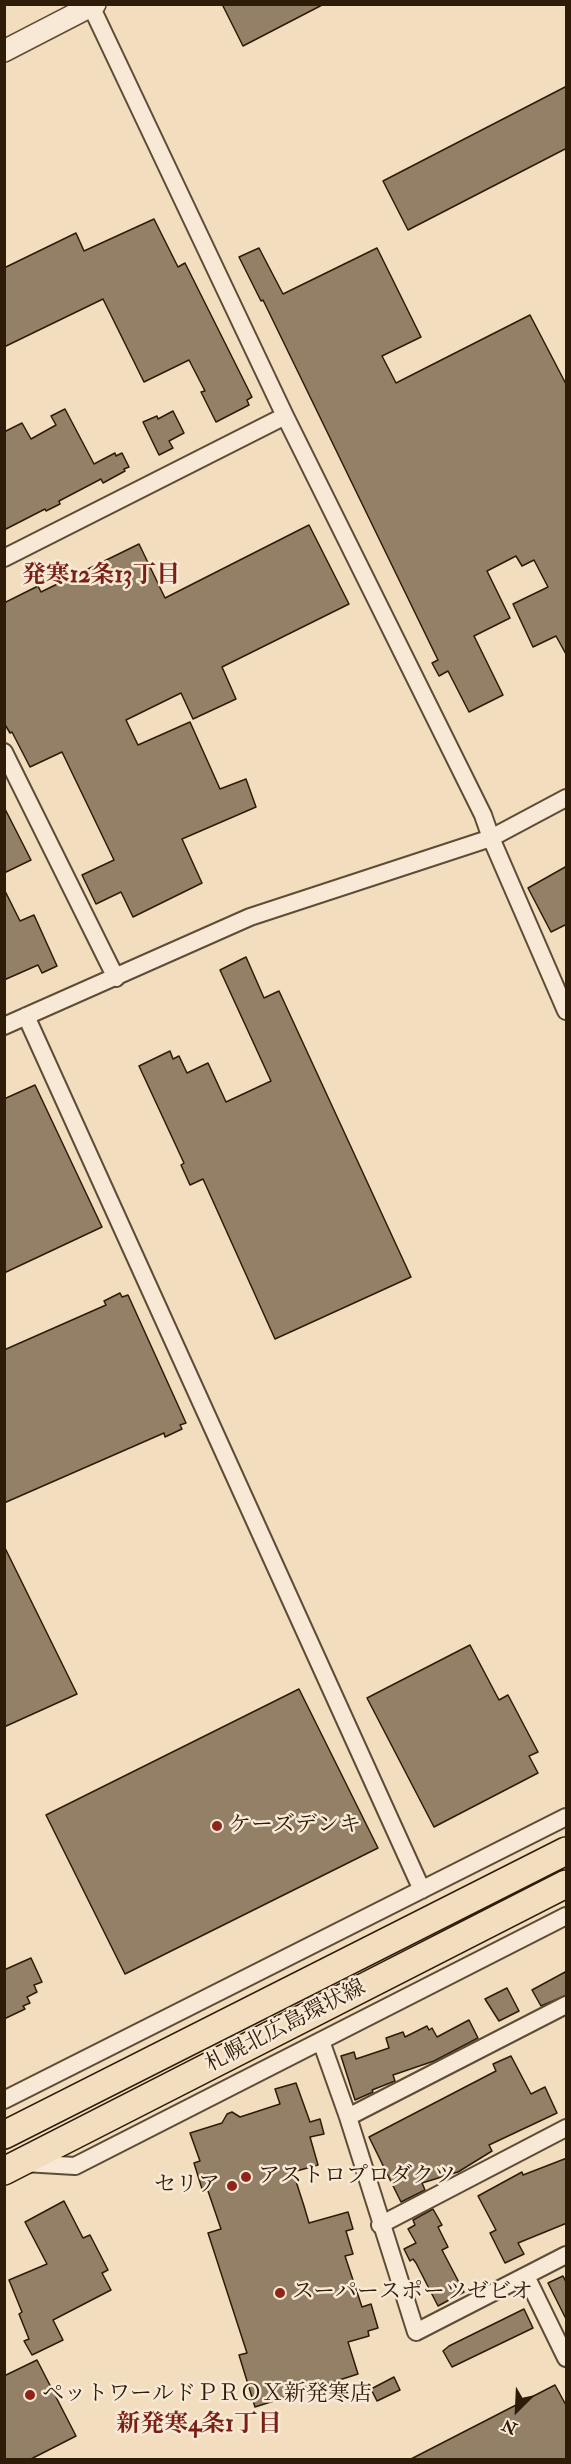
<!DOCTYPE html>
<meta charset="utf-8">
<style>
body{margin:0}
#map{position:relative;width:571px;height:2464px;overflow:hidden;background:#f3ddbf;font-family:"IM FELL Double Pica",serif}
canvas{display:block}
.frame{position:absolute;inset:0;border:6px solid #2e1b08;pointer-events:none}
.north{position:absolute;left:487px;top:2380px;width:60px;height:60px;-webkit-text-stroke:4px #f7e9d5;paint-order:stroke;rotate:204deg;font-size:16px;font-weight:700;line-height:24px;text-align:center;color:#2e1b08}
.north::after{content:'';display:block;margin:auto;width:21px;height:27px;background:#2e1b08;clip-path:polygon(50% 0,100% 100%,50% 72%,0 100%)}
</style>
<div id="map">
<canvas width="571" height="2464"></canvas>
<div class="frame"></div>
<div class="north">N</div>
</div>
<script>
const c = document.querySelector('canvas').getContext('2d');
c.lineJoin = 'round';
function fillPath(path, color) {
  c.fillStyle = color;
  c.fill(path, 'evenodd');
}
function stroke(path, color, width, dash) {
  c.strokeStyle = color;
  c.lineWidth = width;
  c.lineCap = dash ? 'butt' : 'round';
  c.setLineDash(dash || []);
  c.stroke(path);
}
function write(font, color, halo, rows, align = 'center') {
  c.font = font + ' "IM FELL Double Pica","Noto Serif JP",serif';
  c.lineWidth = 5;
  c.setLineDash([]);
  c.textBaseline = 'middle';
  c.strokeStyle = halo;
  c.fillStyle = color;
  for (const [text, x, y, turn = 0] of rows) {
    c.save();
    c.translate(x, y);
    c.rotate((+turn || 0) * Math.PI / 180);
    c.textAlign = isNaN(turn) ? turn : align;
    if (halo) c.strokeText(text, 0, 0);
    c.fillText(text, 0, 0);
    c.restore();
  }
}
const building = new Path2D(`
 M222,4H324L243,46Z
 M567,86V148L408,230L383,181Z
 M154,219L178,267L185,263L252,397L247,400L249,405L216,422L201,392L205,391L189,360L144,382L103,299L4,347V268L76,233L84,251Z
 M259,248L283,294L377,248L421,337L382,356L396,383L530,315L567,386V656L556,636L533,647L513,604L548,587L534,560L522,566L516,556L487,571L510,618L474,636L503,695L469,712L448,671L439,676L432,663L438,660L263,300L261,301L239,257Z
 M65,409L94,464L115,453L116,456L122,453L129,467L124,469L125,471L103,483L101,479L59,501L60,504L46,511L45,509L4,530V432L22,423L31,439L56,425L51,416Z
 M173,411L184,433L169,441L173,448L159,455L143,422L157,416L158,419Z
 M309,525L349,604L222,667L236,699L193,719L181,693L126,720L138,745L190,722L220,789L246,779L256,807L182,839L202,883L133,917L121,892L96,904L82,875L114,860L62,752L30,767L12,732L10,733L4,723V603L38,586L41,592L139,544L165,598Z
 M4,807L31,860L4,873Z
 M567,866V924L551,932L528,888Z
 M4,889L20,921L34,915L57,966L42,973L38,965L4,980Z
 M246,957L264,998L279,991L411,1277L275,1339L203,1179L190,1185L181,1165L184,1163L139,1066L170,1051L173,1059L179,1056L187,1073L208,1063L226,1102L271,1081L220,970Z
 M35,1085L102,1227L4,1273V1099Z
 M120,1293L122,1297L128,1295L186,1423L180,1425L182,1429L165,1437L164,1433L4,1503V1350L106,1305L104,1301Z
 M4,1546L77,1694L4,1727Z
 M470,1645L499,1700L508,1695L538,1752L529,1756L538,1773L434,1827L367,1698Z
 M299,1689L378,1848L125,1974L46,1815Z
 M31,1958L42,1982L34,1985L37,1992L27,1997L30,2003L23,2006L25,2009L4,2019V1970Z
 M567,1971V1995L541,2006L532,1990Z
 M507,1988L519,2011L499,2021L485,1999Z
 M469,2020L478,2038L434,2061L393,2075L395,2081L372,2090L373,2092L355,2100L341,2056L354,2052L356,2059L389,2048L386,2038L403,2032L405,2037L427,2026L429,2030L432,2028L437,2037Z
 M511,2056L531,2094L545,2087L557,2113L489,2145L492,2151L458,2172L422,2183L425,2190L401,2202L369,2137L496,2071L493,2064Z
 M296,2083L310,2122L320,2119L324,2134L310,2137L318,2165L293,2172L304,2206L309,2223L348,2212L353,2229L346,2231L353,2254L345,2256L362,2307L371,2304L378,2328L368,2331L369,2336L348,2342L358,2374L255,2407L239,2355L247,2353L208,2233L221,2229L208,2191L203,2192L194,2163L200,2161L190,2133L222,2123L227,2114L232,2112L240,2117L280,2104L275,2089Z
 M567,2158V2223L518,2243L524,2254L505,2263L490,2233L496,2230L478,2196L522,2172L523,2175Z
 M64,2201L83,2238L90,2235L108,2270L102,2273L111,2290L53,2320L63,2340L32,2355L24,2341L29,2339L19,2314L22,2312L9,2280L47,2264L25,2222Z
 M433,2209L442,2225L438,2227L448,2247L442,2250L464,2292L438,2306L416,2263L413,2259L410,2261L404,2249L416,2243L408,2229L415,2225L413,2220Z
 M563,2276L567,2284V2321L548,2283Z
 M524,2309L533,2328L452,2367L443,2351L449,2346Z
 M37,2360L76,2436L29,2460H4V2376Z
 M394,2377L400,2390L377,2401L371,2389Z
 M555,2385L567,2407V2460H409Z`);
const minor = new Path2D(`
 M90,4L285,416L483,815L491,838L566,1011
 M4,558L285,416
 M4,752L116,978
 M26,1016L422,1890
 M4,1026L250,917L491,838L566,798
 M321,2041L348,2117L416,2332L566,2255
 M4,2100L566,1817
 M348,2117L566,2005
 M24,2163L75,2166L566,1916
 M380,2225L566,2128
 M526,2276L566,2358`);
const tertiary = new Path2D(`
 M4,51L95,4`);
const primary = new Path2D(`
 M4,2135L566,1851
 M4,2171L566,1884`);
const markers = [
 [217,1826,6,"#8f2418"],
 [246,2177,6,"#8f2418"],
 [232,2186,6,"#8f2418"],
 [280,2293,6,"#8f2418"],
 [30,2395,6,"#8f2418"]
];
const poiNames = [
 ["ケーズデンキ",229,1826],
 ["アストロプロダクツ",258,2177],
 ["セリア",220,2186,"right"],
 ["スーパースポーツゼビオ",292,2293],
 ["ペットワールドＰＲＯＸ新発寒店",42,2395]
];
const streetNames = [
 ["札幌北広島環状線",286,2027,-27]
];
const neighbourhoodNames = [
 ["発寒12条13丁目",101,577],
 ["新発寒4条1丁目",199,2426]
];
fillPath(building, '#948067');
stroke(building, '#2e1b08', 1.5);
stroke(minor, '#5f4c36', 20);
stroke(tertiary, '#5f4c36', 24);
stroke(primary, '#2e1b08', 30);
stroke(minor, '#f7e9d5', 16);
stroke(tertiary, '#f7e9d5', 21);
stroke(primary, '#f3ddbf', 27);
for (const [x, y, r, color] of markers) {
  const dot = new Path2D();
  dot.arc(x, y, r, 0, 2 * Math.PI);
  c.fillStyle = color;
  c.fill(dot);
  stroke(dot, '#f7e9d5', 2);
}
write('22px', '#2e1b08', '#f7e9d5', poiNames, 'left');
write('22px', '#2e1b08', '#f7e9d5', streetNames);
write('bold 24px', '#7a1f14', '#f7e9d5', neighbourhoodNames);
</script>
